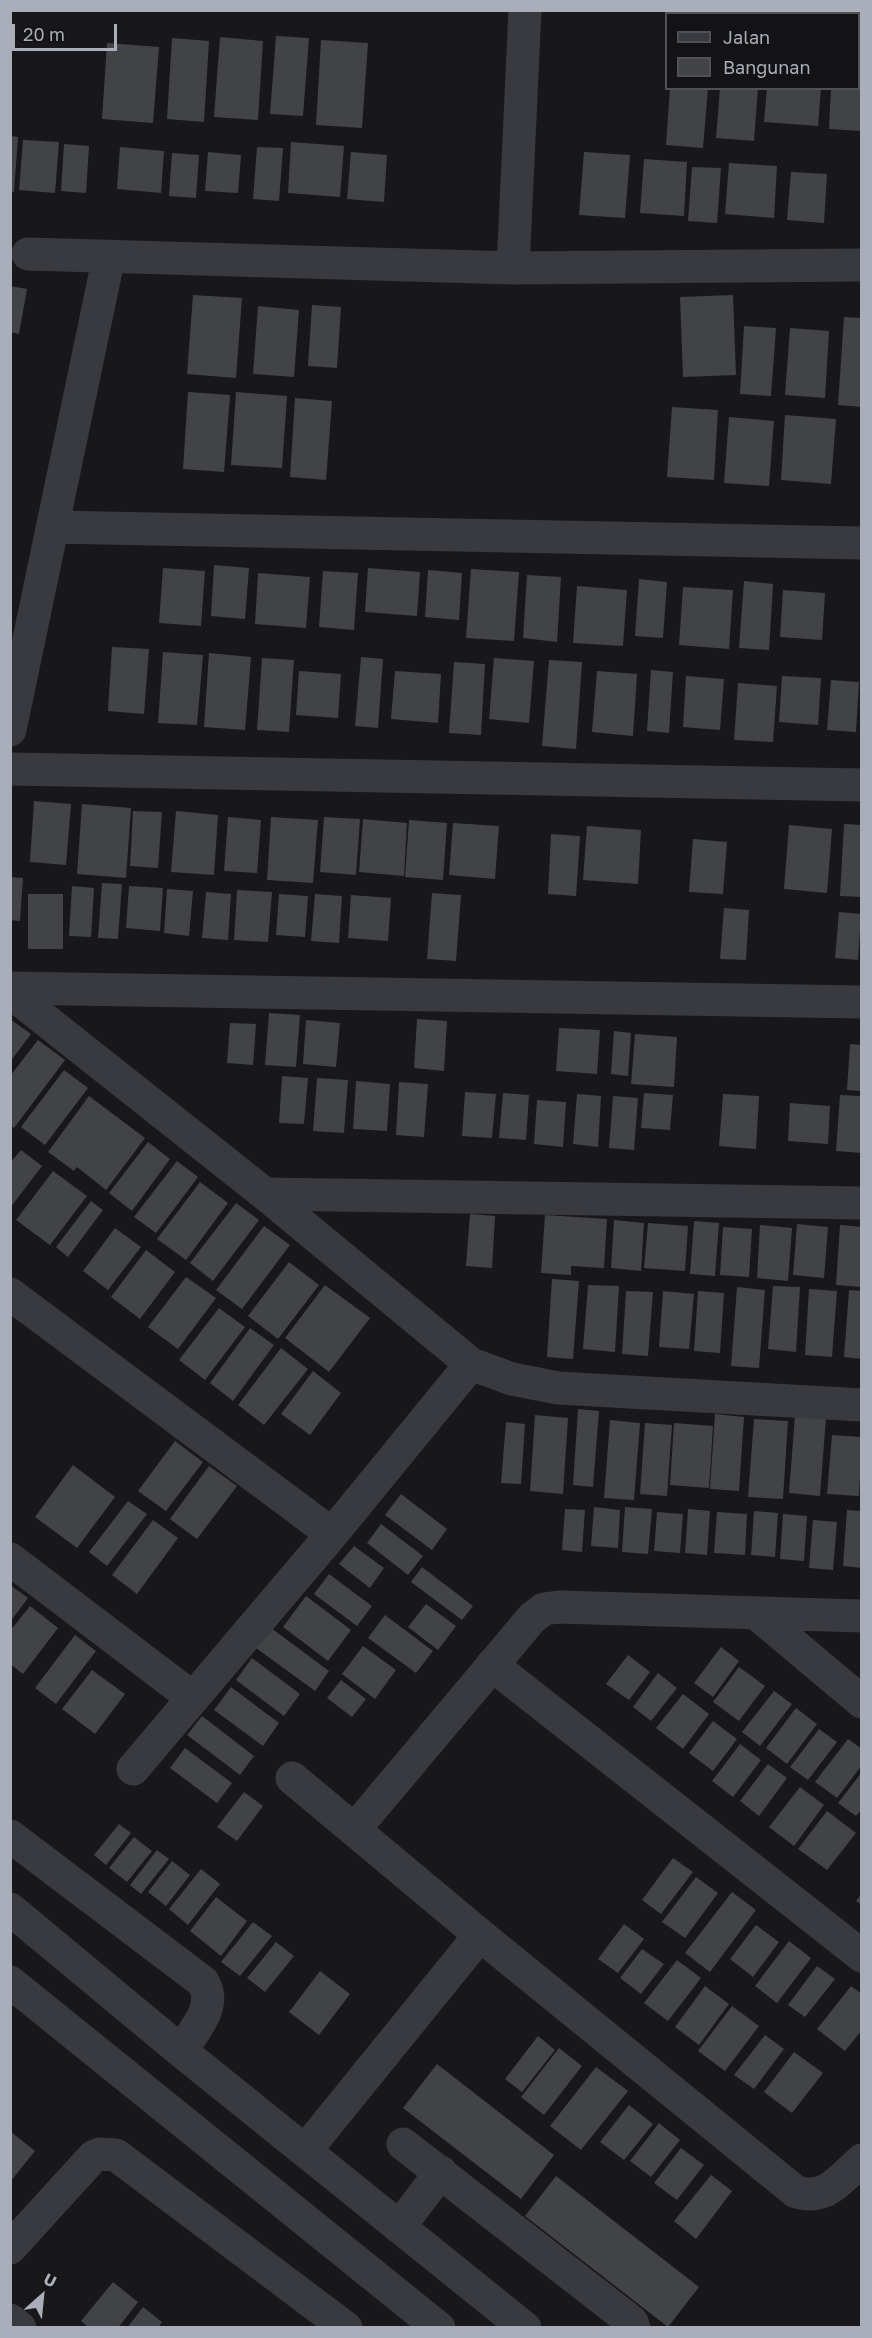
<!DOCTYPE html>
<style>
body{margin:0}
#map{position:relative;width:872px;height:2338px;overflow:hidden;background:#18181a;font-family:"Golos Text",sans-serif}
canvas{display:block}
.frame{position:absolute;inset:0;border:12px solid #aaaeba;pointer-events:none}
.legend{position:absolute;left:665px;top:12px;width:195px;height:78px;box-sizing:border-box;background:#131315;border:2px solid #4f5157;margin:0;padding:8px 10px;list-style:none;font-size:18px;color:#aaaeba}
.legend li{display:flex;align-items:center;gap:12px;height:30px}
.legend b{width:30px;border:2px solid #4f5157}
.north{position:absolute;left:12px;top:2266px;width:60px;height:60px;-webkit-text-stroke:4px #131315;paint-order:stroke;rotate:27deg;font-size:16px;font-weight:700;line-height:24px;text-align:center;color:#aaaeba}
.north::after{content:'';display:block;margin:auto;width:21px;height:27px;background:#aaaeba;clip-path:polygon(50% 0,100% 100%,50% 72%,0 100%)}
.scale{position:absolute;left:12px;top:24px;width:105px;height:27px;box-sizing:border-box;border:3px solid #aaaeba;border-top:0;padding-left:8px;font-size:18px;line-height:21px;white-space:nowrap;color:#aaaeba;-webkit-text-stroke:4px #131315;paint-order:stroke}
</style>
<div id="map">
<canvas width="872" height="2338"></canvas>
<div class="frame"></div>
<ul class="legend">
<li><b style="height:8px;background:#393a3f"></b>Jalan</li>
<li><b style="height:16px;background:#424347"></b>Bangunan</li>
</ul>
<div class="north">U</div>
<div class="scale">20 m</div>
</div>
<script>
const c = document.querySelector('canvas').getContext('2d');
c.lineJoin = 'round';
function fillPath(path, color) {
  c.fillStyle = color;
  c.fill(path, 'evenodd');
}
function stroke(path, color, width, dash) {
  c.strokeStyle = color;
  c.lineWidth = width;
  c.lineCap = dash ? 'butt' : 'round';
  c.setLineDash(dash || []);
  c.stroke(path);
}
const building = new Path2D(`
 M276,36L309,38L303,116L270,114Z
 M220,37L263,41L258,120L214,117Z
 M172,38L209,41L204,122L167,119Z
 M321,40L368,43L362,128L316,125Z
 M107,43L159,47L153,123L102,119Z
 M858,64H862L861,131L829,129L831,88H858Z
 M670,88H708L703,148L666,145Z
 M720,88H758L754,141L716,138Z
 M767,88H821L818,126L764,122Z
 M10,136L18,137L14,192H10Z
 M23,140L59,142L55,193L19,190Z
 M291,142L344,146L340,197L288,193Z
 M64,144L89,146L86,193L61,191Z
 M120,147L164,151L161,193L117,189Z
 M257,147L283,148L279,201L253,199Z
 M208,152L241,155L238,193L205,191Z
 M351,152L387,155L384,202L347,199Z
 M584,152L630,155L625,218L579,215Z
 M172,153L199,155L196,198L169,196Z
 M644,159L687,162L684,216L640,213Z
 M729,163L777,166L774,218L725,214Z
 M692,167L721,168L717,223L688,221Z
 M791,172L827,174L824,223L787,220Z
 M10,286L27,289L19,334L10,332Z
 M193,295L242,298L236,378L187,374Z
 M733,295L736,375L683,377L680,297Z
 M312,305L341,307L337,368L308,366Z
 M258,306L299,310L294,377L253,374Z
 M844,317L862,318V407L838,405Z
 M744,326L776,328L771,396L740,394Z
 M790,328L829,331L825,398L785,395Z
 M188,392L230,395L224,472L183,469Z
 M236,392L287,396L282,468L231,465Z
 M295,398L332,401L326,480L290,477Z
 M672,407L718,410L714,480L667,477Z
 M785,415L836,419L831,484L781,480Z
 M729,417L774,421L769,486L724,483Z
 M214,565L249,568L245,619L211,616Z
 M163,568L205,571L201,626L159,623Z
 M368,568L420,572L417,616L365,612Z
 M471,569L519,572L514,641L466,638Z
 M428,570L462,573L459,620L425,617Z
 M323,571L358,573L354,630L319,627Z
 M258,573L310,577L306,628L255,624Z
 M527,575L561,577L557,642L523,638Z
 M639,579L667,582L663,638L635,636Z
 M744,581L773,584L769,650L739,648Z
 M577,586L627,590L623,646L573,643Z
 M683,587L733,590L729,649L679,645Z
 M783,590L825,593L822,640L780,637Z
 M112,647L149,649L144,714L108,711Z
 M163,652L203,655L197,725L158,723Z
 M209,653L251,657L245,730L204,727Z
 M361,657L383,659L378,728L355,726Z
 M262,658L294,660L289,732L257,730Z
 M494,658L534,661L529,723L489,719Z
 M549,660L582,662L576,749L542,746Z
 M454,662L485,664L481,735L449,733Z
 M651,670L673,672L669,733L647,731Z
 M299,671L341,674L338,718L296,715Z
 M395,671L441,674L438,723L391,719Z
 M597,671L637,674L633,736L592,732Z
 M686,676L724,679L720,730L683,727Z
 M782,676L821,678L818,725L779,722Z
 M831,680L859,682L856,732L827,730Z
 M738,683L777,686L773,742L734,740Z
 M34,801L71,804L66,865L30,862Z
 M82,804L131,808L126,878L77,874Z
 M133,811L162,812L158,868L130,866Z
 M176,811L218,815L214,875L171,872Z
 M228,817L261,820L257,873L224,871Z
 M271,817L318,820L313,883L267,880Z
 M324,817L360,819L356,875L320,872Z
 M363,819L407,823L404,876L359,872Z
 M409,820L447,823L443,880L405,877Z
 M453,823L499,826L495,879L449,875Z
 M844,824L862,825V897L840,896Z
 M789,825L832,829L827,893L784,889Z
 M587,826L641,830L638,884L583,880Z
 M551,834L580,836L576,896L548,894Z
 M693,839L727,842L723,894L689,892Z
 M10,877L23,878L20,921L10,920Z
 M102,883L122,884L118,939L98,938Z
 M72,886L94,888L91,937L69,936Z
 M129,886L163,888L160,931L126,928Z
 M167,889L193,891L189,936L164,933Z
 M237,890L272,892L268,942L234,940Z
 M206,892L231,894L228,940L202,938Z
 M432,893L461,895L456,961L427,959Z
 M28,894H63V949H28Z
 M279,894L308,896L305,937L276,935Z
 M315,894L342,896L339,943L311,941Z
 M351,895L391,898L388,941L348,938Z
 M724,908L749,910L746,960L720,959Z
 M839,912L861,914L858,960L835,958Z
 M269,1013L300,1015L296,1067L265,1065Z
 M10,1019L31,1034L10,1062Z
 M417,1019L447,1021L444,1071L414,1068Z
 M306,1020L340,1023L336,1067L303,1064Z
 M230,1023L256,1024L253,1065L227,1063Z
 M559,1028L600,1030L597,1074L556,1071Z
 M614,1031L631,1033L628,1076L611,1074Z
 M635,1034L677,1037L674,1087L631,1084Z
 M38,1040L65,1060L14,1128L10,1125V1076Z
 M850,1044L862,1045V1091L847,1090Z
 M64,1070L88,1088L45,1145L21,1127Z
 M282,1076L308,1078L304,1124L279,1123Z
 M317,1078L348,1080L344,1133L313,1131Z
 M356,1081L390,1084L387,1131L353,1129Z
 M399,1082L428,1084L424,1137L396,1135Z
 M465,1092L496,1094L492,1138L462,1136Z
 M503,1093L529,1095L526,1140L499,1138Z
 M644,1093L673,1095L670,1130L641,1128Z
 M577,1094L601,1096L598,1147L573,1144Z
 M723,1094L759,1096L756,1149L719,1146Z
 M840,1095L862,1096V1153L836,1151Z
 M89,1096L145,1138L106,1190L77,1167L74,1171L48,1152Z
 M613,1096L638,1098L634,1150L609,1148Z
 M537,1100L566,1102L563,1147L534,1144Z
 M790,1103L830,1106L828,1144L788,1141Z
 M148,1142L170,1159L132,1211L109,1193Z
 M21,1150L42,1166L10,1208V1163Z
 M177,1161L198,1177L156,1233L134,1217Z
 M53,1171L87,1196L50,1245L16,1220Z
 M200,1182L228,1203L186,1260L157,1239Z
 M91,1201L103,1210L68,1257L56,1247Z
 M236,1203L259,1220L213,1281L190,1263Z
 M470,1214L495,1216L492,1268L466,1266Z
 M545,1215L607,1219L604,1268L571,1266V1275L541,1273Z
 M614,1220L644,1223L641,1271L611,1268Z
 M694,1221L719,1223L715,1276L690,1274Z
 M648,1223L688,1226L685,1271L644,1268Z
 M797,1224L828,1227L824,1278L793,1275Z
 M760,1225L792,1228L788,1281L757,1278Z
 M840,1225L862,1227V1287L836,1285Z
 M264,1226L290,1245L242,1309L216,1290Z
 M723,1227L752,1229L749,1277L720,1275Z
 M115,1228L141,1247L108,1290L83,1271Z
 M146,1250L175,1272L140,1319L111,1297Z
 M289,1262L319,1285L278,1339L248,1316Z
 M186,1277L216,1298L178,1349L148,1327Z
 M552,1279L579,1281L573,1359L547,1357Z
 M325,1285L370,1318L329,1372L285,1338Z
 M588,1285L619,1286L615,1352L583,1349Z
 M773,1286L800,1287L796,1352L768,1349Z
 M737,1287L765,1290L759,1368L731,1366Z
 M809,1289L837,1291L832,1357L805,1355Z
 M849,1290L862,1291V1359L844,1357Z
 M626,1291L653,1292L648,1356L622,1354Z
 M663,1291L694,1294L689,1349L659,1347Z
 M698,1291L724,1293L720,1353L694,1351Z
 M219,1308L245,1327L205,1380L179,1360Z
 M250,1328L274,1345L233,1401L210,1383Z
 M281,1348L308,1369L264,1425L238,1405Z
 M313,1371L341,1393L310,1435L281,1414Z
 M578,1409L599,1411L593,1487L573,1485Z
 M715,1414L744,1417L739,1491L710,1489Z
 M535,1415L568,1418L563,1494L530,1491Z
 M795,1415L826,1417L820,1496L789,1493Z
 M754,1419L788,1421L783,1499L748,1497Z
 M610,1420L640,1423L634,1500L604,1498Z
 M506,1422L525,1424L521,1484L501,1483Z
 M645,1423L672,1425L667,1496L640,1494Z
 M674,1423L713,1426L709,1488L670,1485Z
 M832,1435L862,1437L859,1496L827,1494Z
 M175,1441L203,1462L166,1511L138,1491Z
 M73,1465L115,1497L77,1548L35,1517Z
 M209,1466L237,1486L197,1539L170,1519Z
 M401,1494L447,1529L432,1550L385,1515Z
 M128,1501L147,1514L107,1566L89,1552Z
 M594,1507L620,1510L618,1548L591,1546Z
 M625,1507L652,1509L648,1554L622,1552Z
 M565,1509L585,1510L582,1552L562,1550Z
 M688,1509L710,1511L707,1555L685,1553Z
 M847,1510L862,1511V1568L843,1566Z
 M754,1511L778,1513L775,1557L751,1555Z
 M657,1512L683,1514L680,1553L654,1551Z
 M717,1512L747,1514L745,1555L714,1553Z
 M783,1514L807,1516L804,1561L780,1559Z
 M153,1520L178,1538L137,1594L112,1575Z
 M813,1520L837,1522L833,1570L809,1568Z
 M381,1524L423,1556L408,1575L367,1543Z
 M354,1546L384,1568L370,1588L339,1564Z
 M422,1567L473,1606L462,1620L411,1582Z
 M329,1574L372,1606L357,1626L314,1594Z
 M10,1585L28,1598L10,1622Z
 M306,1596L351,1630L328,1661L283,1627Z
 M426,1604L456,1626L438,1650L408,1627Z
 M30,1606L58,1628L23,1674L10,1664V1631Z
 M385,1615L433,1651L416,1673L368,1638Z
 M271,1628L329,1671L315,1691L256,1648Z
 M75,1635L96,1651L56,1704L35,1688Z
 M363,1646L396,1670L375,1699L342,1674Z
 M721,1647L739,1661L713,1697L694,1683Z
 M628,1655L650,1672L629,1700L606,1684Z
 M252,1658L300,1694L284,1716L236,1680Z
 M739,1667L765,1686L739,1721L713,1702Z
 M92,1670L125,1694L95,1734L62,1709Z
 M658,1673L677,1688L651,1721L633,1707Z
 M341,1680L366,1699L352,1717L327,1698Z
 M231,1687L279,1723L263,1746L214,1710Z
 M774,1691L792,1704L760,1746L742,1732Z
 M683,1694L709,1714L683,1749L656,1728Z
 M796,1708L817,1724L787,1764L766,1748Z
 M202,1716L254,1756L240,1775L187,1735Z
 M713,1721L737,1739L713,1771L689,1753Z
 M819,1729L837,1742L808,1780L790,1767Z
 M848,1739L862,1749V1765L837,1798L815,1782Z
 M740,1744L761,1760L733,1797L712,1781Z
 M185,1748L232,1783L217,1803L170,1768Z
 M768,1764L787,1778L759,1816L740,1801Z
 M862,1772V1809L856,1816L838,1803Z
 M800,1787L824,1805L794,1846L769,1827Z
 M244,1792L263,1806L237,1841L217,1827Z
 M827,1811L856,1833L827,1870L798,1849Z
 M119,1824L131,1833L106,1865L94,1855Z
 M134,1837L152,1851L127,1882L109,1868Z
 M157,1850L169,1859L141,1894L130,1885Z
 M673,1858L693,1872L661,1914L642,1900Z
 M172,1861L190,1875L166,1906L148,1892Z
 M201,1869L220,1884L188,1925L169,1909Z
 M696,1877L718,1893L685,1938L662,1922Z
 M732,1892L756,1910L710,1972L685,1953Z
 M862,1893V1905L856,1901Z
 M216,1897L247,1921L221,1956L190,1931Z
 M253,1922L272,1936L240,1976L221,1962Z
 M624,1924L644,1939L618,1973L598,1959Z
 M756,1925L779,1942L753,1977L730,1959Z
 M789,1941L811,1958L777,2003L755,1986Z
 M276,1942L294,1956L265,1992L247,1978Z
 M642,1949L664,1964L641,1994L620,1978Z
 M677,1960L701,1978L668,2021L644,2003Z
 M817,1966L835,1979L805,2017L788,2005Z
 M320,1971L350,1994L319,2035L289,2012Z
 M705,1986L729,2004L699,2045L675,2027Z
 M851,1986L862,1994V2030L845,2051L817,2029Z
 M732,2006L759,2026L725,2071L698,2051Z
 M765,2035L784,2049L754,2089L734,2075Z
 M538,2036L555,2050L522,2092L505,2079Z
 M559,2048L582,2066L544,2115L521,2097Z
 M794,2052L823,2073L792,2113L764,2092Z
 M437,2064L554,2155L521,2199L403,2108Z
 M596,2067L628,2091L581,2150L550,2126Z
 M629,2105L653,2124L624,2160L600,2142Z
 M659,2123L680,2140L651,2177L630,2161Z
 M10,2131L35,2151L10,2182Z
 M681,2148L704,2165L677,2200L654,2183Z
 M711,2175L732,2191L696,2239L674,2221Z
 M556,2176L699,2287L668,2327L525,2216Z
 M113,2282L138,2302L118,2328H89L81,2321Z
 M143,2307L162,2322L158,2328H127Z`);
const minor = new Path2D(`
 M28,254L513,268L862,265
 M513,268L525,10
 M53,527L862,543
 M10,730L109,256
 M10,769L862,785
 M10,988L862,1002
 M10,992L265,1194L471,1364L512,1379L558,1388L862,1405
 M265,1194L862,1203
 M10,1294L332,1534
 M10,1559L193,1698
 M756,1613L862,1702
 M492,1665L862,1956
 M133,1769L332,1534L471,1364
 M292,1778L480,1935L796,2192C827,2201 840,2179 862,2160
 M354,1830L532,1618L544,1609L559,1607L862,1616
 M10,1836L203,1982C218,2006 194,2030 181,2051
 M10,1909L181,2051L525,2328
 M10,1982L439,2328
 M403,2144L632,2322L634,2328
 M305,2151L480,1935
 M399,2227L441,2172
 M10,2248L93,2157L100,2154L116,2155L346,2328
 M10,2320L20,2328`);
fillPath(building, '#424347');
stroke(minor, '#393a3f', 33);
</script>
